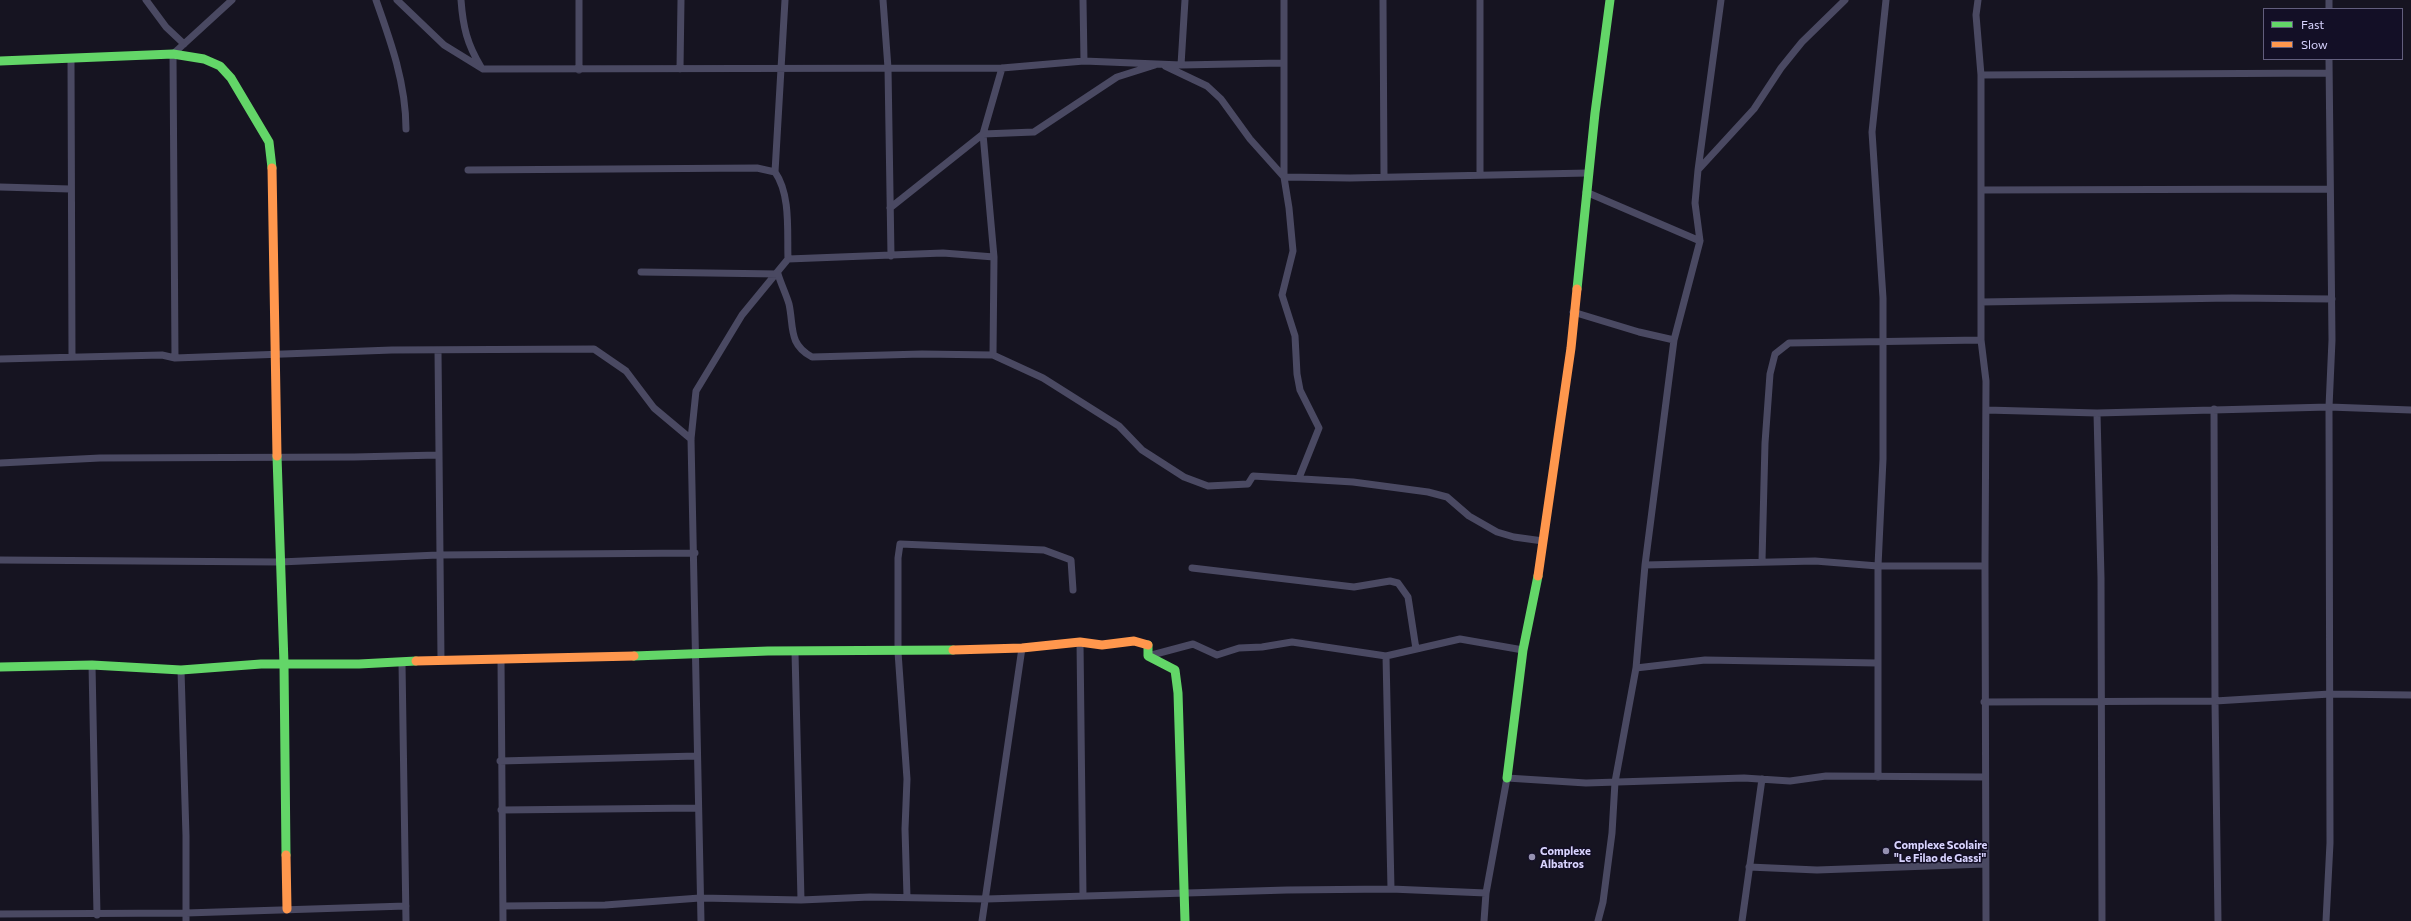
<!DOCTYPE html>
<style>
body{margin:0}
#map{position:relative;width:2411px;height:921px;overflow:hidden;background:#161421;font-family:Commissioner,sans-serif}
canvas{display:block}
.legend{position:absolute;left:2263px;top:8px;width:140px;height:52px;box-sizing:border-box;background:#130f26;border:1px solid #625e7d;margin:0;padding:5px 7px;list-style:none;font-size:12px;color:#d9d4ff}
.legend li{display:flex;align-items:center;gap:8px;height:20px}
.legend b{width:20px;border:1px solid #625e7d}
</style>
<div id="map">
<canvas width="2411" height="921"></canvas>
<ul class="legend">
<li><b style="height:5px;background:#63d668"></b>Fast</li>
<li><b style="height:5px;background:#ff974d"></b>Slow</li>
</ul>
</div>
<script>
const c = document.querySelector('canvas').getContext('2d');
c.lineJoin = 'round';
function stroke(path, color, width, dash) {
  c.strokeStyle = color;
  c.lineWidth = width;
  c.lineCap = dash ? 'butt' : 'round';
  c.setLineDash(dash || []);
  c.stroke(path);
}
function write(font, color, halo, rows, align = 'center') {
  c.font = font + ' Commissioner,sans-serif';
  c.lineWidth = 3;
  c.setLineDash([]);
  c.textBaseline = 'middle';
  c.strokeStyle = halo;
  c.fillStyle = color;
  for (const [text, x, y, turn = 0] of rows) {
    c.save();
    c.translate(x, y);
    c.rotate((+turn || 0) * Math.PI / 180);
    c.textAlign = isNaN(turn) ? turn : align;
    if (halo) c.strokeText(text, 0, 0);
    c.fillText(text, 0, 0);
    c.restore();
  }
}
const street = new Path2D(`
 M146,0L166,27L184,44
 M376,0C391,42 406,84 406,129
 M397,0L444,45L483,69L1002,68L1084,61L1181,65L1282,63
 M461,0C463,27 467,44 481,67
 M579,0V70
 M883,0L888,68L891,256
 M1083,0L1084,61
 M1284,0V177L1289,208L1293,251L1282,295L1295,336L1297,374L1300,390L1319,428L1299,478
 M1383,0L1384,176
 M1480,0V175
 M1978,0L1976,15L1981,75V340L1986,381L1985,566L1986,921
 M2329,9V0
 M71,59L72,357
 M1181,65L1185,0
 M1165,66L1207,86L1221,99L1250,139L1284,177L1350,178L1588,173
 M680,69L681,0
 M1981,75L2329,73
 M468,170L757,168L775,172
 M1698,170L1721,0
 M0,187L70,189
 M1981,190L2330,189
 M1586,192L1700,241
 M890,208L983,134L1034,132L1117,77L1155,65
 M788,259L943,253L994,257
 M641,272L778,274
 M778,274C781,284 786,294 789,304C794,327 788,344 812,357L922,354L993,355L1043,378L1119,426L1142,450L1184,477L1208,486L1248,484L1253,476L1353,482L1428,492L1447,497L1469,516L1497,532L1514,537L1543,541
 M1981,302L2232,298L2332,299
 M1573,312L1639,332L1674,340
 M438,350L441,660
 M993,355L994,257L983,134L1002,68
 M175,358L173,54L232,0
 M0,359L162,355L175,358L392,350L594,349L626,371L654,408L691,439
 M2214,409L2215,701L2218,921
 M1986,410L2097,413L2329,407L2411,410
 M2097,413L2101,578L2102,921
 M0,463L100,458L354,457L438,455
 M0,560L280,562L438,555L695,553
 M1762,561L1765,443L1770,374L1775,354L1789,343L1981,340
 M1645,565L1815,561L1878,566H1985
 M1192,568L1354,587L1390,581L1398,583L1408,597L1416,649
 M1080,642L1083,896
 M795,652L801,900
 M1148,656L1193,644L1217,655L1239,648L1262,647L1292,642L1386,656L1460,639L1523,650
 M1386,656L1391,889
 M501,659L503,921
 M402,663L406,921
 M92,665L97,915
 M1636,668L1705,660L1877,663
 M181,670L186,836V921
 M1984,702L2215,701L2330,694L2411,695
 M500,761L697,756
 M1878,777V566L1883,459V298L1872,132L1886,0
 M501,810L698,808
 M1749,867L1817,870L1985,864
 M907,897L905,829L907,779L898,652V558L900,544L1044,550L1071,560L1073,590
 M503,906L605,905L700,898L801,900L870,897L986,899L1287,890L1391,889L1486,893
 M0,914L186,913L406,906
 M701,921L691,439L696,391L742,315L788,259C787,232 791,195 775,172L785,0
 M982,921L1022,648
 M1484,921L1486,893L1507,778L1586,783L1744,778L1790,781L1826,776L1984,777
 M1598,921L1603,902L1612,833L1615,782L1636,668L1645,565L1674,340L1700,241L1695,203L1698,170L1754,109L1781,68L1802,42L1845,0
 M1742,921L1762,779
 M2326,921L2330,843L2329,407L2332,340L2329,59`);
const fast = new Path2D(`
 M0,61L173,54L204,59L220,66L231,78L269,142L272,168
 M1577,289L1595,113L1610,0
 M277,456L284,664L286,855
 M1148,645V656L1175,670L1178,693L1185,921
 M634,656L768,651L953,650
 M0,667L92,665L181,670L261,664H359L416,661
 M1507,778L1523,650L1538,576`);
const slow = new Path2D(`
 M272,168L277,456
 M1538,576L1571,348L1577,289
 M953,650L1022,648L1080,642L1102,645L1134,641L1148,645
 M416,661L634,656
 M286,855L287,909`);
const markers = [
 [1886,851,4,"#9591b1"],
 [1532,857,4,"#9591b1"]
];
const poiNames = [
 ["Complexe Scolaire",1894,845],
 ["\"Le Filao de Gassi\"",1894,858],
 ["Complexe",1540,851],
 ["Albatros",1540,864]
];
stroke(street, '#4a4962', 7);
stroke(fast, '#63d668', 9);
stroke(slow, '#ff974d', 9);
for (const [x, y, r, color] of markers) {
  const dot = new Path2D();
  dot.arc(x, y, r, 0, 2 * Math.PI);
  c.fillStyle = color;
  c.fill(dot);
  stroke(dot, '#130f26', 1.5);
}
write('bold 11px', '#d9d4ff', '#130f26', poiNames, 'left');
</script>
